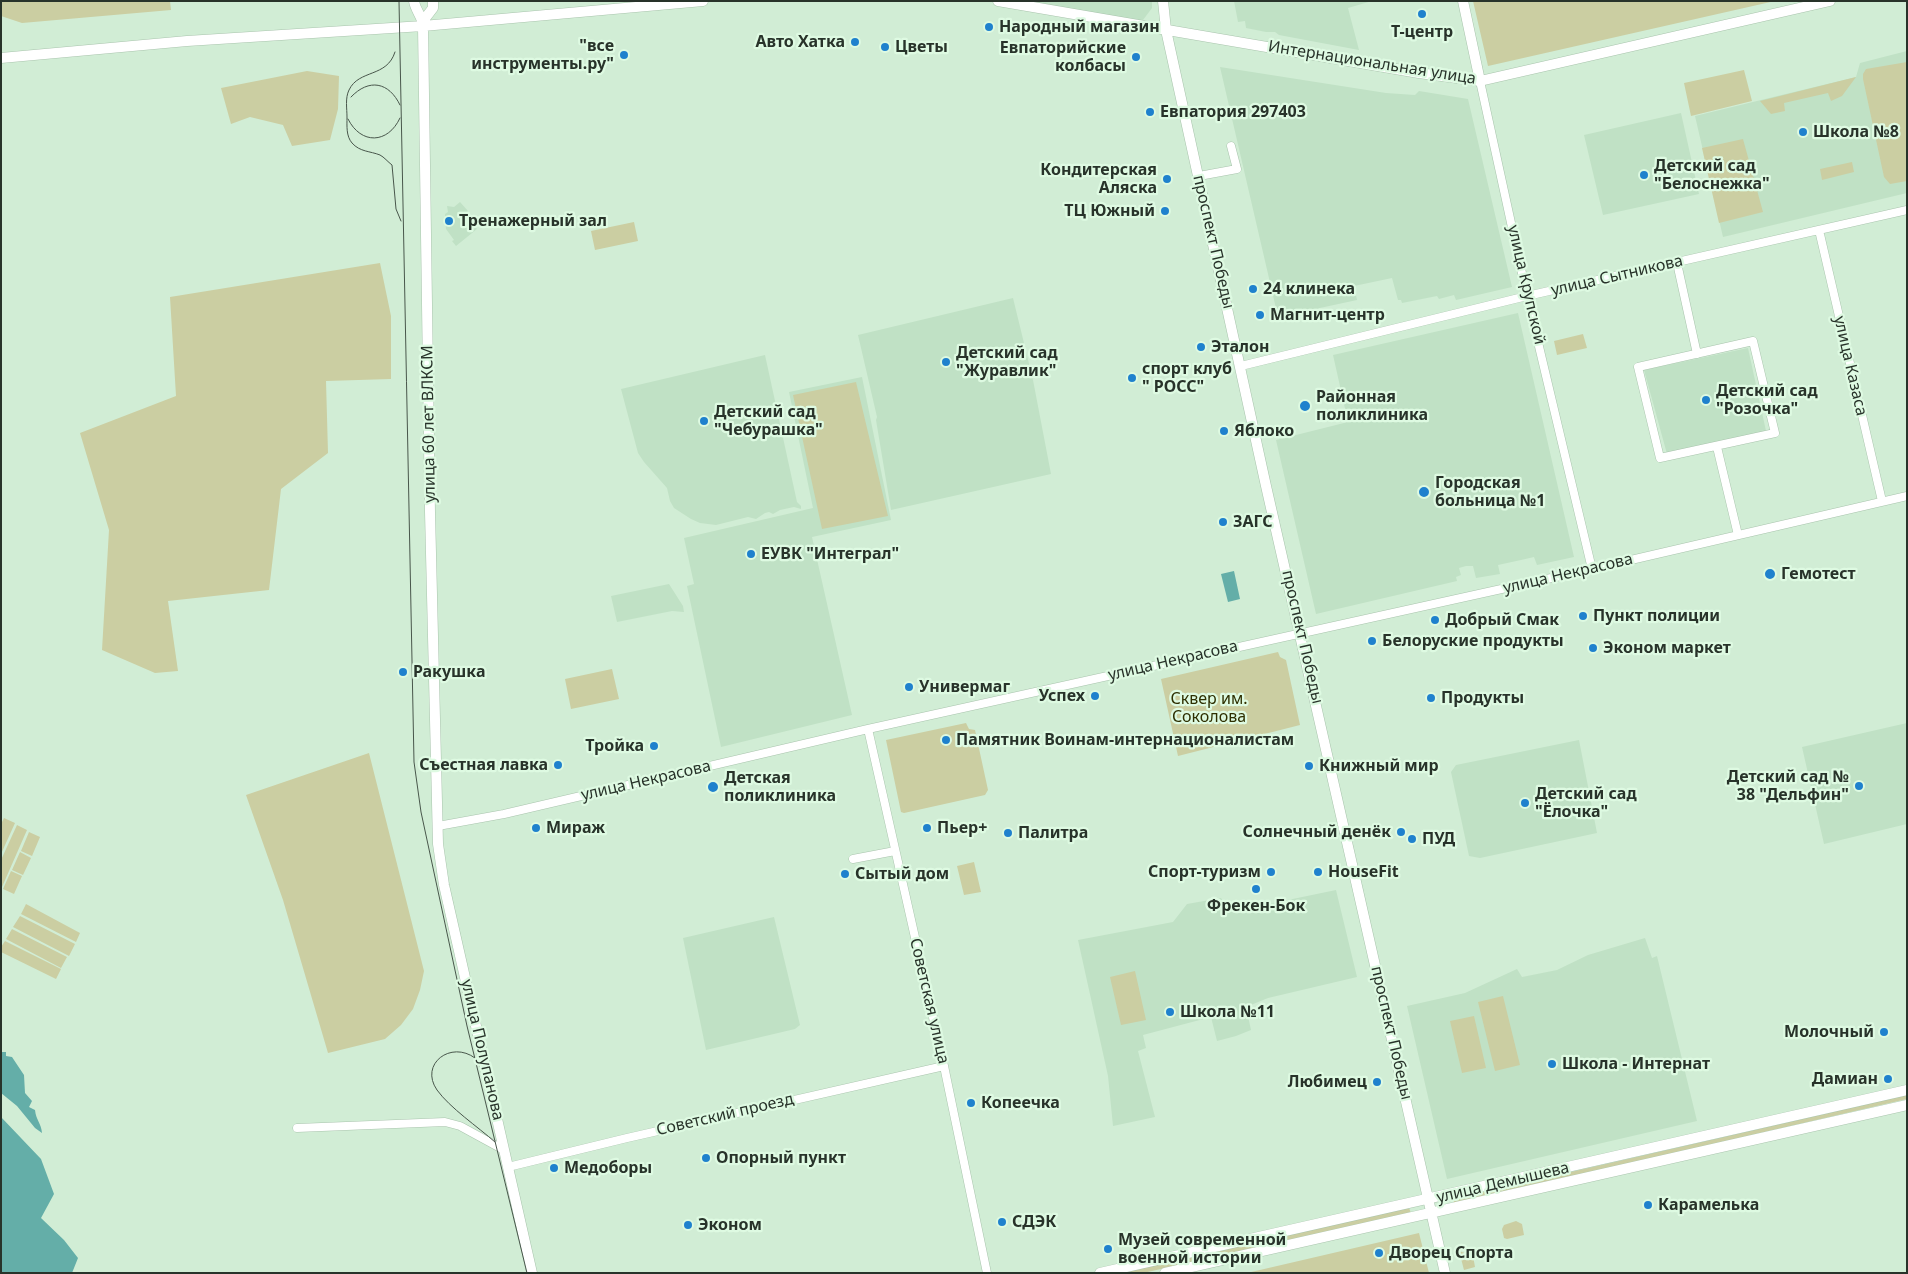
<!DOCTYPE html>
<meta charset="utf-8">
<style>
body{margin:0}
#map{position:relative;width:1908px;height:1274px;overflow:hidden;background:#d1edd5;font-family:"Noto Sans",sans-serif}
canvas{display:block}
.frame{position:absolute;inset:0;border:2px solid #28332a;pointer-events:none}
</style>
<div id="map">
<canvas width="1908" height="1274"></canvas>
<div class="frame"></div>
</div>
<script>
const c = document.querySelector('canvas').getContext('2d');
c.lineJoin = 'round';
function fillPath(path, color) {
  c.fillStyle = color;
  c.fill(path, 'evenodd');
}
function stroke(path, color, width, dash) {
  c.strokeStyle = color;
  c.lineWidth = width;
  c.lineCap = dash ? 'butt' : 'round';
  c.setLineDash(dash || []);
  c.stroke(path);
}
function write(font, color, halo, rows, align = 'center') {
  c.font = font + ' "Noto Sans",sans-serif';
  c.lineWidth = 4.5;
  c.setLineDash([]);
  c.textBaseline = 'middle';
  c.strokeStyle = halo;
  c.fillStyle = color;
  for (const [text, x, y, turn = 0] of rows) {
    c.save();
    c.translate(x, y);
    c.rotate((+turn || 0) * Math.PI / 180);
    c.textAlign = isNaN(turn) ? turn : align;
    if (halo) c.strokeText(text, 0, 0);
    c.fillText(text, 0, 0);
    c.restore();
  }
}
const built = new Path2D(`
 M1011,1H1152V8L1140,24Z
 M1234,1H1372L1348,8L1359,50L1279,35L1275,32H1266L1246,28L1245,21L1238,22Z
 M1907,51V193L1723,237L1695,116L1856,77L1860,63Z
 M1220,67L1386,93L1415,95L1419,91L1468,99L1512,287L1456,300L1454,295L1439,299L1437,296L1402,303L1401,300H1398L1392,278L1354,286L1357,300L1278,317Z
 M1681,113L1699,194L1603,215L1584,135Z
 M460,202L468,211L465,214L477,229L456,246L452,241L454,240L446,229L445,214L448,212L447,206L454,207Z
 M1013,298L1033,380L1051,474L891,510L876,420L877,417L858,335Z
 M1518,313L1574,557L1537,565L1534,557L1521,560L1498,565L1500,574L1476,578L1473,566H1466L1459,568L1461,575L1456,577L1457,581L1316,614L1276,440L1348,422L1333,355Z
 M1748,348L1766,431L1667,454L1644,370Z
 M765,355L797,502L801,506V509L794,507L780,510L773,514L769,512L765,513L756,519L748,517L716,525L700,523L691,519L674,508L670,501L667,488L644,462L638,453L621,389Z
 M862,377L891,520L812,537L852,715L721,747L687,586L694,584L684,538L813,508L789,392Z
 M669,584L683,606L684,612L672,611L617,622L611,596Z
 M1907,723V824L1824,844L1802,747Z
 M1579,740L1597,833L1480,858L1469,856L1451,772L1456,765Z
 M1336,890L1357,977L1268,998L1246,1007L1251,1030L1236,1036L1217,1041L1211,1017L1143,1035L1146,1048L1138,1051L1155,1117L1113,1126L1108,1076L1078,940L1173,922L1187,904L1221,898L1230,912Z
 M774,917L800,1025L795,1029L706,1050L683,938Z
 M1645,938L1652,958L1657,956L1697,1121L1447,1179L1407,1006L1465,993L1517,969L1522,977L1557,970L1588,955Z`);
const green = new Path2D(`
 M1,1H170L171,10L22,23L1,16Z
 M1473,1H1775L1488,66Z
 M1907,62V181L1890,184L1884,177L1863,79V74L1866,69Z
 M1744,70L1752,101L1691,116L1684,83Z
 M307,71L339,76L338,109L330,140L292,146L283,125L250,117L231,124L221,88Z
 M1856,77L1842,96L1831,101L1828,93L1784,103L1785,111L1771,114L1760,101Z
 M1743,139L1763,212L1719,223L1702,148Z
 M1852,162L1854,172L1822,180L1820,169Z
 M634,222L638,241L595,250L591,231Z
 M380,263L391,316V379L326,381L328,453L281,489L269,590L168,601L178,671L155,673L102,650L109,530L80,433L176,396L170,297Z
 M1583,334L1587,348L1557,355L1554,341Z
 M856,382L888,516L822,529L793,395Z
 M1278,652L1280,657L1286,660L1300,725L1178,756L1161,679Z
 M612,669L619,699L571,709L565,679Z
 M966,723L969,729L975,730L988,790L985,795L904,813L901,812L886,740Z
 M369,753L424,971L420,990L413,1009L401,1025L385,1039L328,1053L283,900L246,795Z
 M4,818L15,823L1,854V824Z
 M17,825L27,830L2,887L1,860Z
 M29,832L40,837L32,856L21,851Z
 M20,852L31,858L23,875L12,870Z
 M974,862L981,892L964,895L957,866Z
 M11,871L22,876L14,894L3,889Z
 M26,904L80,933L76,942L21,914Z
 M20,916L75,944L69,956L13,927Z
 M12,929L67,957L61,968L6,939Z
 M5,941L61,969L56,979L1,952V947Z
 M1135,971L1146,1020L1121,1025L1110,977Z
 M1503,996L1520,1065L1495,1071L1478,1002Z
 M1474,1016L1486,1068L1462,1073L1450,1021Z
 M1907,1095V1099L1454,1204L1453,1199Z
 M1409,1208L1411,1213L1143,1273H1117Z
 M1516,1221L1522,1224L1524,1235L1507,1239L1504,1238L1502,1229L1504,1225Z
 M1419,1233L1429,1273H1247Z
 M1459,1251L1473,1256L1475,1267L1464,1270Z`);
const water = new Path2D(`
 M1234,571L1240,599L1228,602L1221,574Z
 M1,1052H6V1056L12,1057L24,1075L25,1093L32,1101L29,1107L35,1110C36,1120 41,1123 42,1133L35,1128L17,1106L1,1093Z
 M1,1117L41,1159L54,1194L41,1218L64,1240L78,1258L72,1273H1Z`);
const street = new Path2D(`
 M1480,81L1527,296L1592,569
 M1199,176L1237,169L1231,146
 M1819,230L1882,501
 M1677,263L1697,354
 M1753,341L1775,433L1660,458L1638,367Z
 M1241,366L1527,296L1907,210
 M1717,447L1738,535
 M868,729L944,1066L987,1273
 M438,826L504,814L868,729L1592,569L1907,496
 M853,859L895,851
 M297,1128L445,1122L460,1126L504,1150
 M508,1167L627,1138L944,1066`);
const secondary = new Path2D(`
 M414,1C415,10 423,17 423,26L430,512L438,844L444,885L532,1273
 M998,1L1419,73L1480,81L1830,1
 M1163,1L1166,30L1266,486L1445,1273
 M1463,1L1480,81
 M423,21L433,8V1
 M1,58L187,41L423,26L703,1
 M1100,1273L1907,1090
 M1165,1273L1907,1105`);
const tram = new Path2D(`
 M399,1L414,762L421,812L467,1026L527,1273
 M395,52C387,78 359,69 349,90C345,98 347,109 347,117C347,126 346,136 352,143C360,152 370,151 380,155C384,157 388,162 392,165L396,209L401,221
 M351,97C369,78 389,82 400,105
 M348,119C361,145 388,144 400,118
 M475,1058C451,1040 419,1064 437,1090C450,1108 478,1127 495,1142`);
const markers = [
 [1422,14,5,"#1f81cd"],
 [989,27,5,"#1f81cd"],
 [855,42,5,"#1f81cd"],
 [885,47,5,"#1f81cd"],
 [624,55,5,"#1f81cd"],
 [1136,57,5,"#1f81cd"],
 [1150,112,5,"#1f81cd"],
 [1803,132,5,"#1f81cd"],
 [1644,175,5,"#1f81cd"],
 [1167,179,5,"#1f81cd"],
 [1165,211,5,"#1f81cd"],
 [449,221,5,"#1f81cd"],
 [1253,289,5,"#1f81cd"],
 [1260,315,5,"#1f81cd"],
 [1201,347,5,"#1f81cd"],
 [946,362,5,"#1f81cd"],
 [1132,378,5,"#1f81cd"],
 [1706,400,5,"#1f81cd"],
 [1305,406,6,"#1f81cd"],
 [704,421,5,"#1f81cd"],
 [1224,431,5,"#1f81cd"],
 [1424,492,6,"#1f81cd"],
 [1223,522,5,"#1f81cd"],
 [751,554,5,"#1f81cd"],
 [1770,574,6,"#1f81cd"],
 [1583,616,5,"#1f81cd"],
 [1435,620,5,"#1f81cd"],
 [1372,641,5,"#1f81cd"],
 [1593,648,5,"#1f81cd"],
 [403,672,5,"#1f81cd"],
 [909,687,5,"#1f81cd"],
 [1095,696,5,"#1f81cd"],
 [1431,698,5,"#1f81cd"],
 [946,740,5,"#1f81cd"],
 [654,746,5,"#1f81cd"],
 [558,765,5,"#1f81cd"],
 [1309,766,5,"#1f81cd"],
 [1859,786,5,"#1f81cd"],
 [713,787,6,"#1f81cd"],
 [1525,803,5,"#1f81cd"],
 [536,828,5,"#1f81cd"],
 [927,828,5,"#1f81cd"],
 [1401,832,5,"#1f81cd"],
 [1008,833,5,"#1f81cd"],
 [1412,839,5,"#1f81cd"],
 [1271,872,5,"#1f81cd"],
 [1318,872,5,"#1f81cd"],
 [845,874,5,"#1f81cd"],
 [1256,889,5,"#1f81cd"],
 [1170,1012,5,"#1f81cd"],
 [1884,1032,5,"#1f81cd"],
 [1552,1064,5,"#1f81cd"],
 [1888,1079,5,"#1f81cd"],
 [1377,1082,5,"#1f81cd"],
 [971,1103,5,"#1f81cd"],
 [706,1158,5,"#1f81cd"],
 [554,1168,5,"#1f81cd"],
 [1648,1205,5,"#1f81cd"],
 [1002,1222,5,"#1f81cd"],
 [688,1225,5,"#1f81cd"],
 [1108,1249,5,"#1f81cd"],
 [1379,1253,5,"#1f81cd"]
];
const poiNames = [
 ["Народный магазин",999,27],
 ["Т-центр",1422,32,"center"],
 ["Авто Хатка",845,42,"right"],
 ["\"все",614,46,"right"],
 ["инструменты.ру\"",614,64,"right"],
 ["Цветы",895,47],
 ["Евпаторийские",1126,48,"right"],
 ["колбасы",1126,66,"right"],
 ["Евпатория 297403",1160,112],
 ["Школа №8",1813,132],
 ["Детский сад",1654,166],
 ["\"Белоснежка\"",1654,184],
 ["Кондитерская",1157,170,"right"],
 ["Аляска",1157,188,"right"],
 ["ТЦ Южный",1155,211,"right"],
 ["Тренажерный зал",459,221],
 ["24 клинека",1263,289],
 ["Магнит-центр",1270,315],
 ["Эталон",1211,347],
 ["Детский сад",956,353],
 ["\"Журавлик\"",956,371],
 ["спорт клуб",1142,369],
 ["\" РОСС\"",1142,387],
 ["Детский сад",1716,391],
 ["\"Розочка\"",1716,409],
 ["Районная",1316,397],
 ["поликлиника",1316,415],
 ["Детский сад",714,412],
 ["\"Чебурашка\"",714,430],
 ["Яблоко",1234,431],
 ["Городская",1435,483],
 ["больница №1",1435,501],
 ["ЗАГС",1233,522],
 ["ЕУВК \"Интеграл\"",761,554],
 ["Гемотест",1781,574],
 ["Пункт полиции",1593,616],
 ["Добрый Смак",1445,620],
 ["Белоруские продукты",1382,641],
 ["Эконом маркет",1603,648],
 ["Ракушка",413,672],
 ["Универмаг",919,687],
 ["Успех",1085,696,"right"],
 ["Продукты",1441,698],
 ["Памятник Воинам-интернационалистам",956,740],
 ["Тройка",644,746,"right"],
 ["Съестная лавка",548,765,"right"],
 ["Книжный мир",1319,766],
 ["Детский сад №",1849,777,"right"],
 ["38 \"Дельфин\"",1849,795,"right"],
 ["Детская",724,778],
 ["поликлиника",724,796],
 ["Детский сад",1535,794],
 ["\"Ёлочка\"",1535,812],
 ["Мираж",546,828],
 ["Пьер+",937,828],
 ["Солнечный денёк",1391,832,"right"],
 ["Палитра",1018,833],
 ["ПУД",1422,839],
 ["Спорт-туризм",1261,872,"right"],
 ["HouseFit",1328,872],
 ["Сытый дом",855,874],
 ["Фрекен-Бок",1256,906,"center"],
 ["Школа №11",1180,1012],
 ["Молочный",1874,1032,"right"],
 ["Школа - Интернат",1562,1064],
 ["Дамиан",1878,1079,"right"],
 ["Любимец",1367,1082,"right"],
 ["Копеечка",981,1103],
 ["Опорный пункт",716,1158],
 ["Медоборы",564,1168],
 ["Карамелька",1658,1205],
 ["СДЭК",1012,1222],
 ["Эконом",698,1225],
 ["Музей современной",1118,1240],
 ["военной истории",1118,1258],
 ["Дворец Спорта",1389,1253]
];
const streetNames = [
 ["Интернациональная улица",1372,63,9],
 ["проспект Победы",1213,242,77],
 ["улица Сытникова",1617,276,-13],
 ["улица Крупской",1526,285,77],
 ["улица Казаса",1850,366,77],
 ["улица 60 лет ВЛКСМ",429,424,-91],
 ["улица Некрасова",1568,574,-13],
 ["проспект Победы",1302,637,77],
 ["улица Некрасова",1173,661,-13],
 ["улица Некрасова",646,781,-13],
 ["Советская улица",929,1001,77],
 ["проспект Победы",1391,1033,77],
 ["улица Полупанова",482,1050,77],
 ["Советский проезд",725,1115,-13],
 ["улица Демышева",1503,1183,-13]
];
const parkNames = [
 ["Сквер им.",1209,699],
 ["Соколова",1209,717]
];
fillPath(built, '#c0e1c5');
fillPath(green, '#cbcea2');
fillPath(water, '#64aea8');
stroke(street, '#a9c4ad', 9);
stroke(secondary, '#a9c4ad', 11);
stroke(street, '#fff', 8);
stroke(secondary, '#fff', 10);
stroke(tram, '#48564b', 1);
for (const [x, y, r, color] of markers) {
  const dot = new Path2D();
  dot.arc(x, y, r, 0, 2 * Math.PI);
  c.fillStyle = color;
  c.fill(dot);
  stroke(dot, '#defae2', 2);
}
write('bold 16px', '#28332a', '#defae2', poiNames, 'left');
write('16px', '#28332a', '#defae2', streetNames);
write('16px', '#2e2f01', '#defae2', parkNames);
</script>
